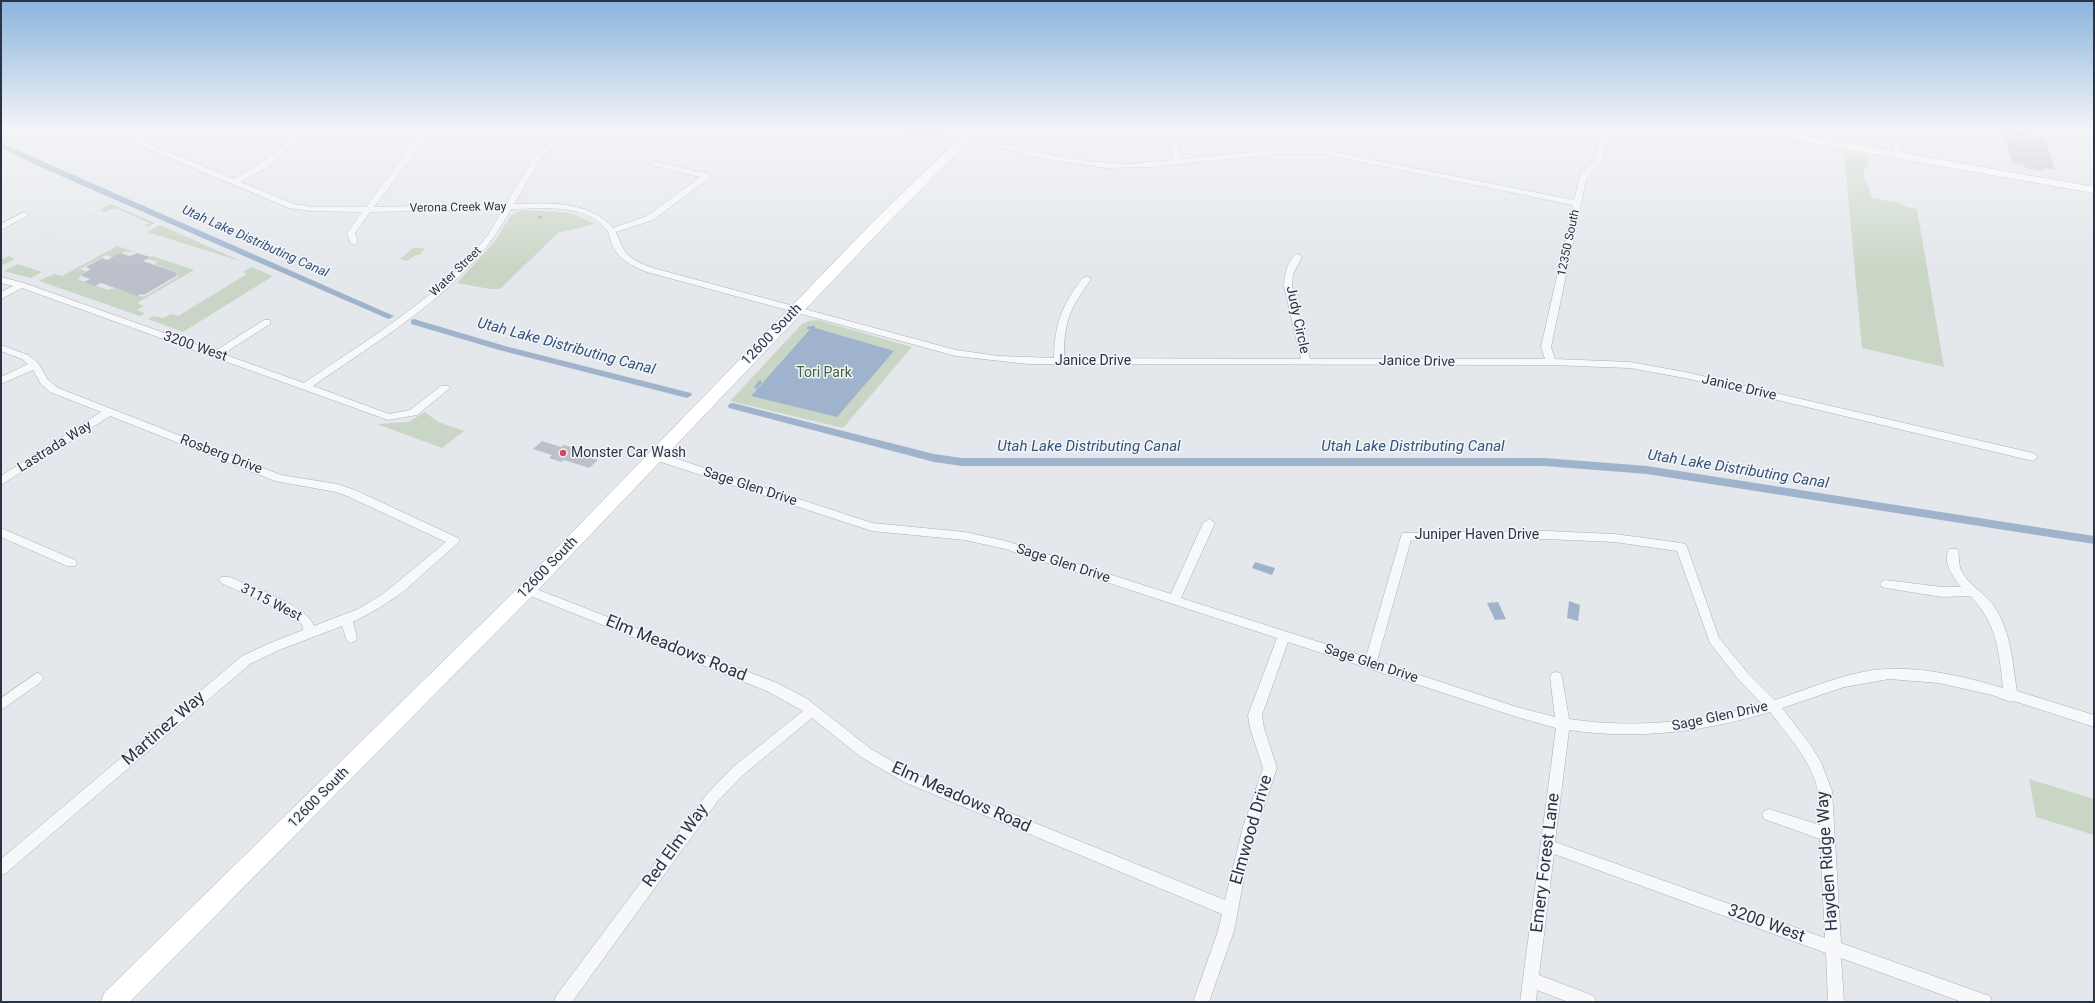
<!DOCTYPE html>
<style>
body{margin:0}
#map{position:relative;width:2095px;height:1003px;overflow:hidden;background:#e4e7ec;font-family:Roboto,sans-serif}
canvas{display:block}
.frame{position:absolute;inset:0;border:2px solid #2b3445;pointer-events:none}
</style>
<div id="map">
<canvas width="2095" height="1003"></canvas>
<div class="frame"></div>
</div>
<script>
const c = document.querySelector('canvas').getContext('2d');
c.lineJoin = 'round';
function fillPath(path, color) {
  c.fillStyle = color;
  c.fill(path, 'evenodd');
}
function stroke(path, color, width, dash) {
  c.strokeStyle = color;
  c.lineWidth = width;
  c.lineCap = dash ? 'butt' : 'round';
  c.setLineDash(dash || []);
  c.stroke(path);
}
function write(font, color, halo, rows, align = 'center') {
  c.font = font + ' Roboto,sans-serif';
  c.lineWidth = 3;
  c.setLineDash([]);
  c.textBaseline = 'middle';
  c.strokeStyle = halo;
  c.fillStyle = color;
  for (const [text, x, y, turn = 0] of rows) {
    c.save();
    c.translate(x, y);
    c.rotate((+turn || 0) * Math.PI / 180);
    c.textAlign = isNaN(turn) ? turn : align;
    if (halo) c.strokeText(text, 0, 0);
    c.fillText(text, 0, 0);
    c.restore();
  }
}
const green = new Path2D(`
 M1844,151L1869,156L1870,163L1863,172L1872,198L1903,204V206L1917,209L1944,367L1862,348Z
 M111,204L155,223L148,227L144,226L149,223L115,208L105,212L100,210L9,256L15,259L1,266V260Z
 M526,210L571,213L595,224L558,233L500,289H490L457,283L495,241L511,215L517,212Z
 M160,225L243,262L147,232Z
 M117,246L136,252L127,251L112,257L106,255L80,269L86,271L79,275L81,277L77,279L108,290L113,288L144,297L179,276L176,274L179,273L154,264L158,262L147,259L152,256L194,270L137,303L144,306L137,310L145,313L140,316L39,281L54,274L62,276Z
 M413,248H425L420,255H416L407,261L400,259Z
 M18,264L42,272L31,278L4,271Z
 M251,267L273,276L183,332L148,319L154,316L163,318L171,314L178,316L247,274L243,272Z
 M818,320L912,347L843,428L730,401L802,324L808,321Z
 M425,412L438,422L464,431L442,448L377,424L408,422Z
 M2029,779L2094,799V835L2036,817Z`);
const water = new Path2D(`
 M812,327L894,351L837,417L751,396Z
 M1255,562L1275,568L1272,575L1252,568Z
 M1569,601L1580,605L1578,621L1567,618Z
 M1498,602L1506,619L1495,620L1487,603Z`);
const streamFar1 = new Path2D(`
 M539,217H541
 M808,328L814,327`);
const stream = new Path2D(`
 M756,387L760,382`);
const canal = new Path2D(`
 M1,140L6,145L53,166L394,316L389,319L386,318L47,170L1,148Z
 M414,319L505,346L691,393L692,395L687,398L499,350L411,324V320Z
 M733,403L934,454L962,458H1545L1647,466L2094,536V544L1647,474L1545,466H962L934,462L729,408L728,406L729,404Z`);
const building = new Path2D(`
 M907,128H944L934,138L907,132Z
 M2001,130L2027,131L2031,135L2044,137L2055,170L2043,168L2044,171L2025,168L2024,164L2012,162Z
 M120,253L130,256L137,253L150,257L143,261L178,273L175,275H178L144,295L141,294L137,296L101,283L95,286L84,282L90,279L80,275L91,269L86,267L102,258L107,260Z
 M542,441L561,447L564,445L576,449L573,451L598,460L589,468L564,460L561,462L549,458L552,455L533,449Z`);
const minor = new Path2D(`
 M99,128H109L134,139L156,128H166L141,141L234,179L262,163L300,128H308L268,167L241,182L294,204L312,207H366L417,138L429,128H437L423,142L374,207L506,204L537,152L571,128H579L543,155L514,204C548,203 589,200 613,228L647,216L700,177L652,165V161L709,174V178L653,220L616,232C625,256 629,259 653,268L956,350L999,356L1054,358C1055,328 1059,312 1076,287C1079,283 1082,278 1087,276L1091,279C1070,309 1064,320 1064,358L1301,359L1284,286C1284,277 1288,257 1298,254L1302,257L1293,274L1292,286L1310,359H1545L1541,347L1573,205L1323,154H1274L1151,167L1107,168L1046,159L962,138L966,136L1046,154L1086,161L1127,164L1173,160L1170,147L1182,128H1189L1178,147L1181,159L1274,150H1323L1574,200L1580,175L1595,159L1602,128H1610L1603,160L1588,176L1586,180L1551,347L1555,359L1630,362L1685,372L2033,453L2038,457L2033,461L1685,378L1630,368L1551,365L1028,364L956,356L647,272C633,266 618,260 612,244C610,240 610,234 607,230C585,202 541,209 511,209C501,227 490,244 476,259C432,310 367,348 313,386L389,414L410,410L441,386H449L450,388L417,415L388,420L22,288L1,299V292L13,286L1,283V277L24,283L215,351L264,320H270V324L223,354L304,383C366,340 441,297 487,236C493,227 498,218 503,209L370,212L355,233L358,242L354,245L350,242L347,233L362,212L312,211L289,208Z
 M1890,128H1898L1902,159L1895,157Z
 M22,213H25L29,215L1,230V224Z
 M1,345L28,355L38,363L48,380L58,388L281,475L337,484L355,490L458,538L460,541L403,592L379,608L353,622L357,638L355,641L351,643L347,641L342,626L279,650L250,664L6,873L1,875V859L242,656L270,643L303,630L302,624L292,615L221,583L219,580L221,577H229C250,586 308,606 314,626L358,609L383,594L446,542L347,496L336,492L275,481L110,416L1,485V476L101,412L50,392L41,384L33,370L1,384V377L28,364L22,359L1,351Z
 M656,452L872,523L965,532L1006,541L1171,594L1203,523L1209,519L1215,523L1181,598L1366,657L1402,533L1546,531L1615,534L1681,543L1685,544L1687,547L1719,638L1747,672L1775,700C1808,689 1840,675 1874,670C1918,665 1962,676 2003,688C1999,651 1997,623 1970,596L1942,597L1886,588L1882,587L1880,584L1882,581L1886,580L1942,587H1961C1953,577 1942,562 1949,549H1957C1960,555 1958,563 1961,570C1967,583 1981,591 1990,601C2011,626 2012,661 2017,691L2094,715V727L2014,701L2011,702L1992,695L1939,683L1889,679L1844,687L1782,708L1810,744L1821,762L1832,791L1841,943L1984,994L1990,996L1992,1002H1962L1841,958L1844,1002H1828L1826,953L1554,854L1539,975L1594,996L1596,1002H1568L1537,990L1536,1002H1520L1556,728L1517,717L1288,642L1262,715L1264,728L1277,768L1257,827L1246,867L1234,931L1209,1002H1193L1218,931L1222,914L904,782L861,757L812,718L743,775L717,802L572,1002H554L556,996L707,794L733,767L803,711L767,691L523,593L521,590L523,587H531L777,683L806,698L871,749L914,774L1225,900L1243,827L1263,768L1250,728L1248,715L1277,638L1005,549L965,540L872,531L652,459L651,456L652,453ZM1546,539L1615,542L1677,551L1710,643L1739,680L1762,704C1699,722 1635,729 1569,719L1562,677L1560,673L1556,672L1552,673L1550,677L1555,717L1517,707L1377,661L1411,540ZM1770,712C1788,736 1812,761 1818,791C1820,802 1819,814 1820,825L1769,809L1764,811L1762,815L1764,819L1820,839L1825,938L1555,842L1569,730C1638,740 1703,732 1770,712Z
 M1,528L75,560L77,563L75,566H67L1,537Z
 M37,673L41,674L43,678L41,682L1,710V698Z`);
const secondary = new Path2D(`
 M1738,128H1762L2094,187V193L1743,131Z`);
const primary = new Path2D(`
 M969,128H981L882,229L533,595L130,1002H101L104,993L521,585L872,223Z`);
const markers = [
 [563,453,4,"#d1495b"]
];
const farStreetnames = [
 ["Verona Creek Way",458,208,-1],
 ["12350 South",1569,243,-78],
 ["Water Street",456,272,-44]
];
const farWaternames = [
 ["Utah Lake Distributing Canal",255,242,24]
];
const streetNames = [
 ["Judy Circle",1297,320,78],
 ["12600 South",772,335,-46],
 ["3200 West",195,347,19],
 ["Janice Drive",1093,361],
 ["Janice Drive",1417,362,1],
 ["Janice Drive",1739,388,13],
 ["Lastrada Way",55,447,-32],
 ["Rosberg Drive",221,455,21],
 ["Sage Glen Drive",750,487,18],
 ["Juniper Haven Drive",1477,535],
 ["Sage Glen Drive",1063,564,18],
 ["12600 South",548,568,-46],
 ["3115 West",271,603,27],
 ["Sage Glen Drive",1371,664,18],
 ["Sage Glen Drive",1720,717,-12],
 ["12600 South",319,798,-45]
];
const parkNames = [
 ["Tori Park",824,373]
];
const poiNames = [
 ["Monster Car Wash",571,453]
];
const waterNames = [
 ["Utah Lake Distributing Canal",566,347,15],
 ["Utah Lake Distributing Canal",1089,447],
 ["Utah Lake Distributing Canal",1413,447],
 ["Utah Lake Distributing Canal",1738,470,9]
];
const nearStreetnames = [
 ["Elm Meadows Road",676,649,22],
 ["Martinez Way",164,729,-41],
 ["Elm Meadows Road",961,798,24],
 ["Elmwood Drive",1252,830,-74],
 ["Red Elm Way",676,846,-54],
 ["Hayden Ridge Way",1828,861,-94],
 ["Emery Forest Lane",1546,863,-83],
 ["3200 West",1766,924,20]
];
fillPath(green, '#c9d6c5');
fillPath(water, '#9fb4cc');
stroke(streamFar1, '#9fb4cc', 2.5);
stroke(stream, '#9fb4cc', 3.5);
fillPath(canal, '#9fb4cc');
fillPath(building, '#bbc0ca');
stroke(minor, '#a9aeb7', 1);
stroke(secondary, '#a9aeb7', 1);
stroke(primary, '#a3abb8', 1);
fillPath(minor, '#f7f8fa');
fillPath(secondary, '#fff');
fillPath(primary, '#fff');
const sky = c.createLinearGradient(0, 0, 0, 269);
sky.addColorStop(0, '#8bb4dd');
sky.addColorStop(0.48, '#f3f4f6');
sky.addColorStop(1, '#f3f4f600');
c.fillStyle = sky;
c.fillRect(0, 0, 2095, 269);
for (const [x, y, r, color] of markers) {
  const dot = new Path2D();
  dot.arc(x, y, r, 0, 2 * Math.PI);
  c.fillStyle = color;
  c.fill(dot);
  stroke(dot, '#f4f6f9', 1.5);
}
write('12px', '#2b3445', '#f4f6f9', farStreetnames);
write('italic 13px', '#34527a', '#f4f6f9', farWaternames);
write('14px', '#2b3445', '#f4f6f9', streetNames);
write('14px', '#3f6138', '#f4f6f9', parkNames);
write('14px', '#2b3445', '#f4f6f9', poiNames, 'left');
write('italic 15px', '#34527a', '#f4f6f9', waterNames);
write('17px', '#2b3445', '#f4f6f9', nearStreetnames);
</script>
